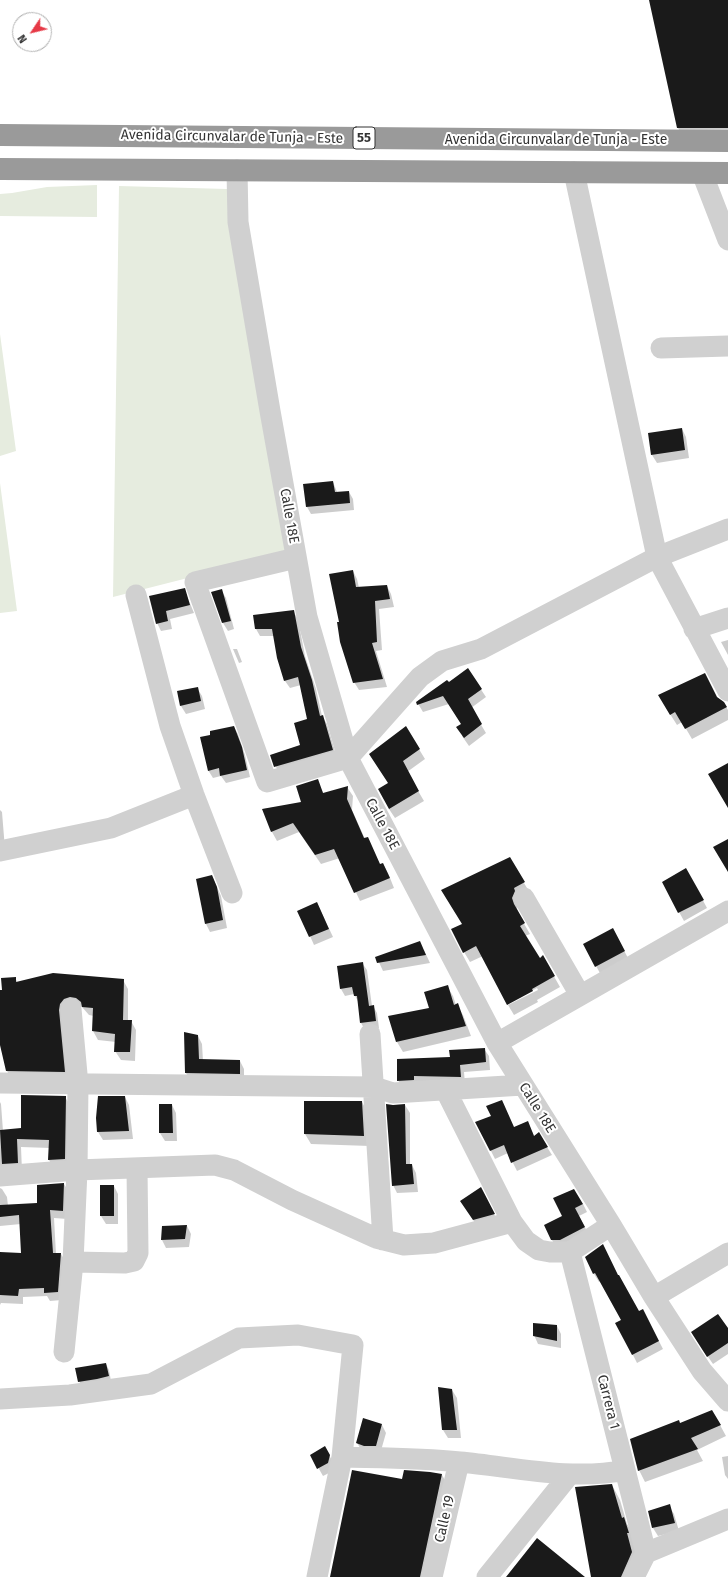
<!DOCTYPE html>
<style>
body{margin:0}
#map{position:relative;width:728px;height:1577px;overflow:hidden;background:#fff;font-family:"Fira Sans",sans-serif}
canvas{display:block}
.north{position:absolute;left:12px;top:12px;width:40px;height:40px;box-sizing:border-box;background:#fff;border:1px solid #adadad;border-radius:50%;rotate:235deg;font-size:11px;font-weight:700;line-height:16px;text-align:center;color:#333}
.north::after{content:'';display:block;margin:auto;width:14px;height:18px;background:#e63946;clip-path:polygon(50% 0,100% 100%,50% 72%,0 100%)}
</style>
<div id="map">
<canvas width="728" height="1577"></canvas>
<div class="north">N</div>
</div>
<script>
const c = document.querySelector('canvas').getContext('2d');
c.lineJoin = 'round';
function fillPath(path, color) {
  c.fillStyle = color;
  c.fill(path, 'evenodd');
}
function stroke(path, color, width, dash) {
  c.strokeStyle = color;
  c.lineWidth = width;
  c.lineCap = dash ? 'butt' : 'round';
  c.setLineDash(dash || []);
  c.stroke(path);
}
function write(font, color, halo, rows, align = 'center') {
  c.font = font + ' "Fira Sans",sans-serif';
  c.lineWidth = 4;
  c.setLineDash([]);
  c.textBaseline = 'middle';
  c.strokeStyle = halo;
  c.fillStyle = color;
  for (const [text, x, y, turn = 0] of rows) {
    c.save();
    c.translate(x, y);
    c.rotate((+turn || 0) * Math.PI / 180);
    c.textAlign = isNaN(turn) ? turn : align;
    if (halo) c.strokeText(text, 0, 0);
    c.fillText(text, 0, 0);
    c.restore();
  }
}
const green = new Path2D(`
 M97,185V217L0,216V194L12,193L47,187Z
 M119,186L227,189L290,552L113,597Z
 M0,334L16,451L0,456Z
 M0,483L17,611L0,613Z`);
const shadow = new Path2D(`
 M650,0H728V140H685L678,128Z
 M682,429L686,437L689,458L657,463L652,455Z
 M333,482L337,492H349L353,499L354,510L311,514L307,507Z
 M353,571L357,579L359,588L387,586L391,594L394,607L379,609L382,650L376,651L387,687L359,690L354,682L340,623Z
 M184,589L194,613L170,619L172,629L161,631L157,623L150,597Z
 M221,590L226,598L234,629L228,631L223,623Z
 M293,611L298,619L305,656L316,689L322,716L327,724L337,758L280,775L271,756L301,746L308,720L301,685L290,688L285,681L278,658L274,636H260L256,629Z
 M728,640V655L721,642Z
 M233,649H237L242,662L239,663Z
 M468,670L486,697L471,708L486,733L469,746L462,736V725L449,704L423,712L417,702Z
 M197,688L202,696L205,709L186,714L181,706L178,691Z
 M724,703L728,710V720L692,739L682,722L677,725L665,706Z
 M234,727L238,734L245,755L250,777L226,783L221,776L213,778L208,770Z
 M406,728L425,759L407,772L424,801L395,818L389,809V784Z
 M317,781L324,794L347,787L353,796L352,810L365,839L367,838L380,865L383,864L388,873L394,888L360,901L340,858L321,864L299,832L277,841L272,832L263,809L302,803Z
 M0,810L2,812L5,849L0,851Z
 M509,858L530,893L520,902L517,909L519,915L530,934L525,936L539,959L543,957L560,987L537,1000L538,1002L514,1015L508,1005L538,990L537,988L507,1004L483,956L470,962L464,952L463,924Z
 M686,869L707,908L684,921L663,883Z
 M212,876L221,896L227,928L210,932L206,924Z
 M317,903L333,937L314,945L299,911Z
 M617,937L629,960L601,975L584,944Z
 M424,950L430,963L383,971L377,958Z
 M362,963L367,970L372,1006H373L377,1013L379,1028L365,1030L361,1023L359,1003L354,994L345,996L341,989L338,967Z
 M15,978L18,983L123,980L128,989V1021H131L136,1030L135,1061L121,1060L115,1051L116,1042L98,1040L93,1031L94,1016L89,1015L82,1007L76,1006L69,1080H12L7,1071L0,1044V991H3Z
 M447,986L453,996L456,1005H457L463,1015L471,1036L403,1052L397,1042L431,1009Z
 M198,1036L202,1044L203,1061H240L244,1069V1081H190L186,1073Z
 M484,1049L489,1056L490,1070L464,1072L465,1084L402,1088L398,1080L451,1058Z
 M65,1097L70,1105L69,1167L54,1168L49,1160L50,1148L21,1147L22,1171L0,1173V1102L1,1104L3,1131L22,1129Z
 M125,1097L129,1105L133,1139L103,1140L98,1132Z
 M362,1102L368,1113L370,1146L311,1144L305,1134Z
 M160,1105H172L176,1113L177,1141H165L160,1133Z
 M405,1105L410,1113V1165H412L416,1173L418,1192L397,1193L393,1185V1106Z
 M492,1116L515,1128L532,1131L534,1136L547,1147L552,1155L517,1171L508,1153L495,1159L477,1123Z
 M64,1184L69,1192L67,1219L54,1218L56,1254H61L66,1262L62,1300L50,1301L47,1296L23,1297V1304L1,1303L0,1305V1253L23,1254L21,1224L0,1226V1188L2,1189L7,1197L8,1206L38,1204Z
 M114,1186L118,1194V1224H106L101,1216Z
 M485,1196L498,1222L478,1228L462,1201Z
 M555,1199L583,1204L587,1212L579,1216L589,1235L557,1248L552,1240L563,1216Z
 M187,1226L191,1234L189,1247L166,1248L162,1240L163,1227Z
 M586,1257L618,1276L639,1312L647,1318L663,1349L637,1363L617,1323L622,1321L600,1281L599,1282L594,1274Z
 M557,1326L561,1334V1348L538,1344L534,1335Z
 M728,1330V1354L713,1364L697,1341Z
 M106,1364L109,1370L111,1381L82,1387L79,1381Z
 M452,1390L457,1398L461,1438H448L443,1430Z
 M680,1424L720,1425L726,1436L697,1450L703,1461L645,1482L639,1470Z
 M382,1425L386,1433L380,1454L362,1451L357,1443Z
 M325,1448L334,1464L333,1471L323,1476L311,1455Z
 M728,1456V1479L725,1475L722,1457Z
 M430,1473L442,1475L451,1491L432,1577H331L403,1481Z
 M612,1485L620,1500L627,1524L633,1533L640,1568L636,1577H592Z
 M669,1506L674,1514L679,1531L658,1536L653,1528Z`);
const building = new Path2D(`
 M649,0H728V128H677Z
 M682,428L685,450L651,455L648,433Z
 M333,481L335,492L349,491L350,503L306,507L303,484Z
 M353,570L356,587L387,585L390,599L375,601L377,642L372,643L383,679L353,683L340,642L337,622H339L329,574Z
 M185,588L190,605L166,611L168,621L156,624L149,596Z
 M222,589L231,621L222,623L211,592Z
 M294,610L301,647L312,680L320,716L323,715L333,750L274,767L270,755L300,745L294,723L307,719L298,677L284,681L277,658L272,629H255L253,615Z
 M468,668L482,689L468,699L482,724L464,738L456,727L461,724L443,696L417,705L416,702L447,680L449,682Z
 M705,673L717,697L724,702L727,707L685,729L675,712L670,715L658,695Z
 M198,687L201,701L180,706L177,691Z
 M234,726L242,747L247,770L220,776L219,768L208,771L200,737L210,735V731Z
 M406,726L420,749L403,761L419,791L389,809L378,789L388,783L369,754Z
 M728,763V808L708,774Z
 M318,779L323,793L348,786L347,799L364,838L368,837L380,864L383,863L390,878L354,893L334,849L315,855L293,823L271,832L262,809L301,802L296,786Z
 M728,839V872L713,847Z
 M510,857L525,882L514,888L515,891L512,898L514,904L525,923L520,926L540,958L543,955L555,976L532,989L533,991L507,1005L476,946L463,953L451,929L462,924L441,890Z
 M686,868L704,900L678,913L662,882Z
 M212,875L217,887L223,920L205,924L196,879Z
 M317,902L329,929L309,937L297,911Z
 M613,928L625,951L595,967L583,944Z
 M420,941L426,955L377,963L375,957Z
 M363,962L369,1006L374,1005L376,1021L360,1023L357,996H354L352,987L340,989L337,966Z
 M53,973L124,979L123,1020H132L130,1052H114L115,1034L92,1031L93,1008L82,1007L81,1002L76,998L70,997L64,999L60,1004L59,1010L65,1072L6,1071L0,1045V990H2L1,978L16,977V982Z
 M448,985L454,1005L458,1003L466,1026L396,1042L388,1016L429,1008L424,992Z
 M184,1032L198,1035L199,1059L240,1060V1074L185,1073Z
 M485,1048L486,1062L460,1065L461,1077L414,1076V1080L397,1081V1059L450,1057L449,1050Z
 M21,1095L66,1096L65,1159L48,1160L49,1140L17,1139L18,1163L2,1164L0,1130L21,1128Z
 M98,1096H125L129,1131L97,1132L96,1118Z
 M502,1100L514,1127L528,1121L534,1136L539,1132L548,1147L511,1163L504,1145L490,1151L475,1122L491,1116L486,1106Z
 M304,1101H362L364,1136L304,1134Z
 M159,1104H172L173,1133H159Z
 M386,1104L393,1105L405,1104L406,1164H412L414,1184L392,1186Z
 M64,1183L63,1211L50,1210L53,1253H61L58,1292L44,1293V1288L19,1289L18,1296L0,1295V1252L21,1253L19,1215L0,1217V1205L37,1203V1185Z
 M100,1185H114V1216H100Z
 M481,1187L495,1214L473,1220L460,1201Z
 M574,1189L583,1204L575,1208L585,1227L560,1240H551L544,1225L562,1216L553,1198Z
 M187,1225L185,1239L161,1240L162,1226Z
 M603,1244L618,1275H619L639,1311L643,1309L659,1341L632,1355L615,1323L621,1320L595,1273L593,1274L585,1257Z
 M718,1314L728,1328V1343L707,1357L691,1332Z
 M533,1323L557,1325V1341L533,1336Z
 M106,1363L109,1376L97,1379L78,1382L75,1368Z
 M438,1387L452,1389L457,1430H442Z
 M712,1410L721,1425L691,1438L698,1449L638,1471L630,1439L679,1420L680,1423Z
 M363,1418L382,1424L376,1446H364L356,1443Z
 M325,1446L330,1455L328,1463L317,1469L310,1455Z
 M352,1470L402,1479L404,1470L430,1472L442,1474L420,1577H330Z
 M612,1484L622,1518L624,1517L629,1533H627L632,1552L621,1577H591L575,1487Z
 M670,1504L675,1523L652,1528L648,1511Z
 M537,1538L585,1577H506Z`);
const minor = new Path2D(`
 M237,170L238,222L270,411L307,617L348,758L497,1043L611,1225L654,1297L702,1371L728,1401
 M574,172L657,557L728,691
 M702,173L728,240
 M661,348L728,346
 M296,558L195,582L267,782L348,758L420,677L442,661L481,649L657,557L728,529
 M136,595L170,726L194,795L232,893
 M694,629L728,618
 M0,851L111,828L194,795
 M524,898L580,995
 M370,1034L383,1240
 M497,1043L728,911
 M0,1083L374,1087L393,1093L523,1085
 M445,1089L512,1222L526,1241L539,1250L550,1252H570L611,1225
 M0,1176L77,1170L215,1165L234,1170L292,1200L376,1238L404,1245L434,1243L512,1222
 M570,1252L646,1553
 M73,1262L125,1263L134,1261L138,1253L137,1168
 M654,1297L728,1253
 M64,1352L73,1262L77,1170L78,1085L71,1009
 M0,1399L70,1395L151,1384L239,1338L298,1335L353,1345L342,1457L317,1577
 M342,1457C381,1458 421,1458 460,1462C514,1467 571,1481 625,1470
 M432,1577L459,1462
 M487,1577L570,1474
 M634,1577L646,1553L728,1519`);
const highway = new Path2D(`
 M0,135L728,141
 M0,169L728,173`);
const shields = [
 [364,138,22]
];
const shieldNames = [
 ["55",364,138]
];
const streetNames = [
 ["Avenida Circunvalar de Tunja - Este",232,137,1],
 ["Avenida Circunvalar de Tunja - Este",556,140],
 ["Calle 18E",289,516,80],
 ["Calle 18E",382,824,62],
 ["Calle 18E",537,1108,58],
 ["Carrera 1",608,1402,76],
 ["Calle 19",445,1519,-77]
];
fillPath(green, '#e6ecdf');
fillPath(shadow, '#0003');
fillPath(building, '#1a1a1a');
stroke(minor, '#d0d0d0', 21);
stroke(highway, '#9a9a9a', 22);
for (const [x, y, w] of shields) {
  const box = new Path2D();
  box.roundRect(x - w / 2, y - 11, w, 22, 3);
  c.fillStyle = '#fff';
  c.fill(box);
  stroke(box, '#333', 1);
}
write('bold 13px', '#333', null, shieldNames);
write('14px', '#333', '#fff', streetNames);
</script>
